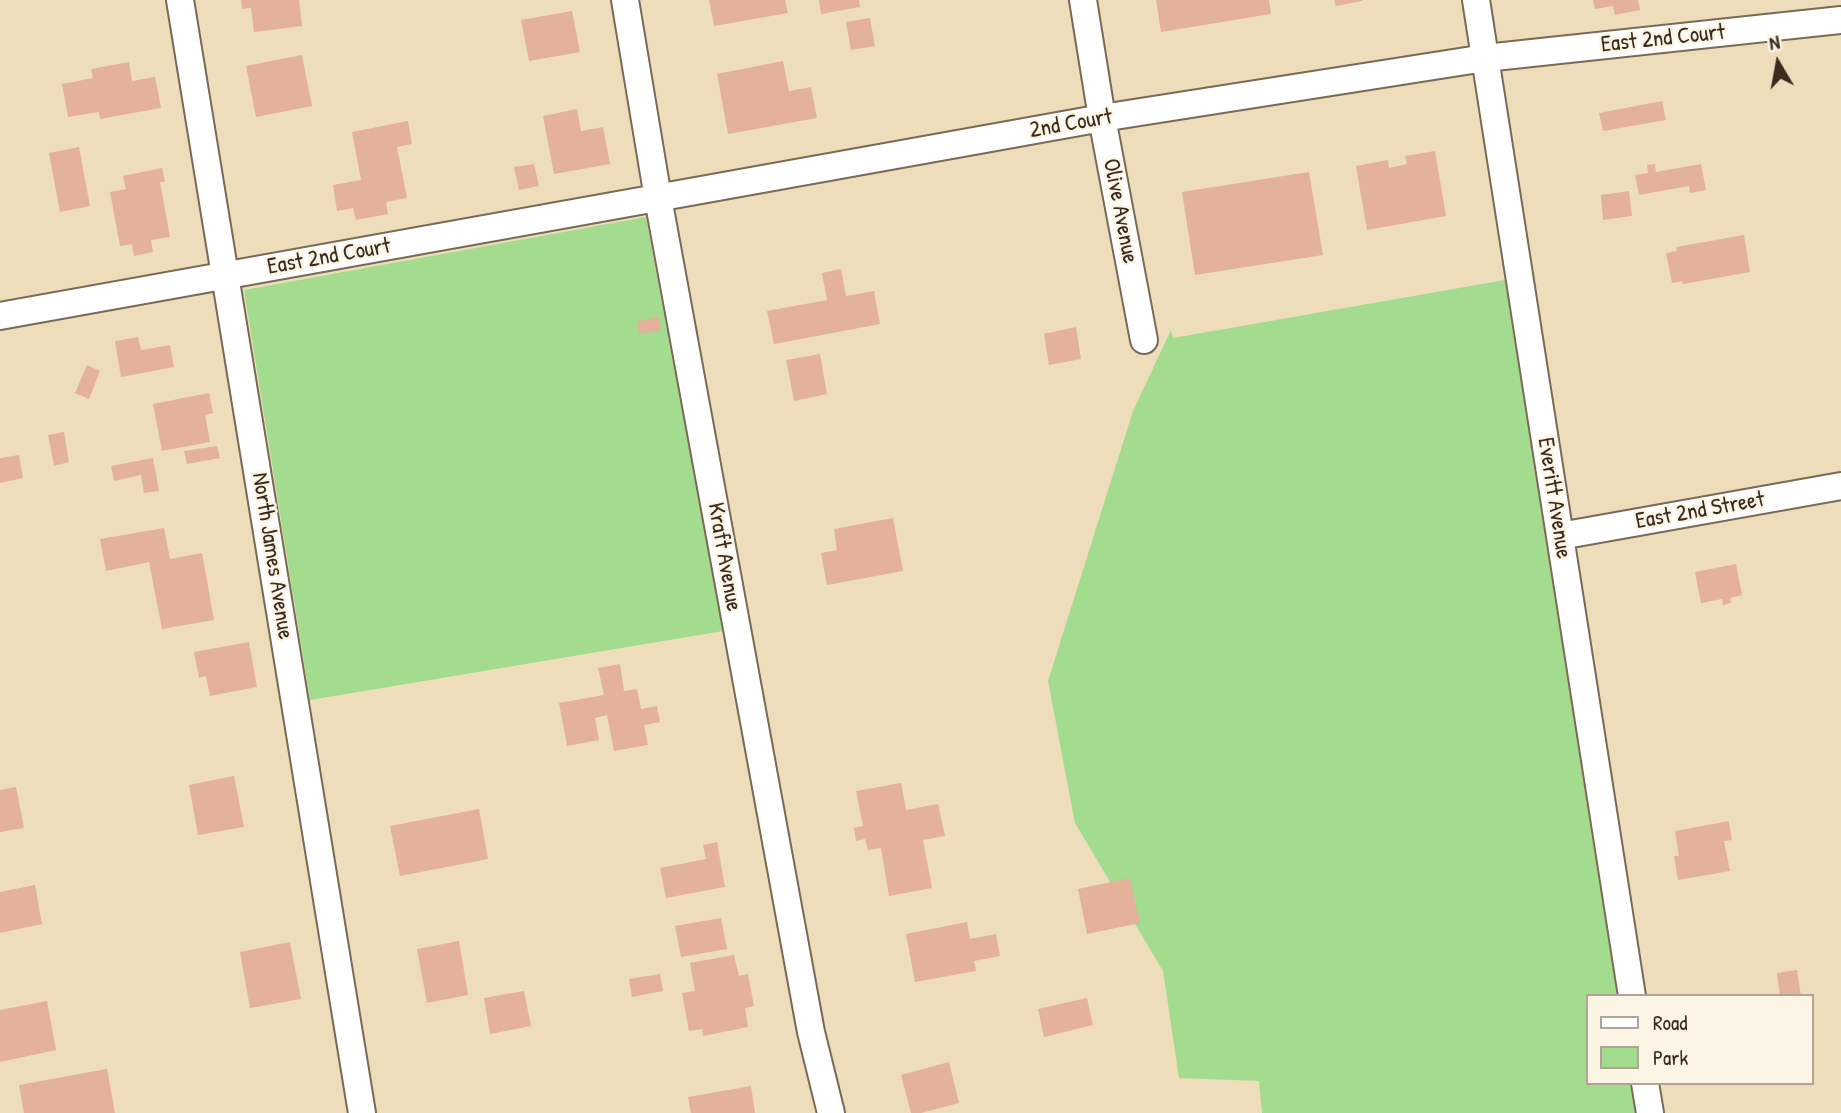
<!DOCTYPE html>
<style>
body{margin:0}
#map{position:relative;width:1841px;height:1113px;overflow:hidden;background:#edb;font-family:"Patrick Hand",sans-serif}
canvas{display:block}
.legend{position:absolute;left:1586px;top:994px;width:228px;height:91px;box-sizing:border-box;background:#fcf5e5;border:2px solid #afa495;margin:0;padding:9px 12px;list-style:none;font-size:21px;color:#3b2a1e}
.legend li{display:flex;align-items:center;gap:14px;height:35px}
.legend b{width:35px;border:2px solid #afa495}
.north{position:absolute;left:1743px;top:28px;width:70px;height:70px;-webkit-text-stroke:5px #fcf5e5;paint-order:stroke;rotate:350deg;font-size:19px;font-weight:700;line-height:28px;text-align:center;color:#3b2a1e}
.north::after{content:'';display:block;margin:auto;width:24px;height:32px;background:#3b2a1e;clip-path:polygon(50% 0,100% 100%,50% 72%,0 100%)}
</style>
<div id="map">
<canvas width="1841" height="1113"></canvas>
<ul class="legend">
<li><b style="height:9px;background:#fff"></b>Road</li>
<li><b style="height:19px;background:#a3dc8f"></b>Park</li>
</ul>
<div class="north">N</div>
</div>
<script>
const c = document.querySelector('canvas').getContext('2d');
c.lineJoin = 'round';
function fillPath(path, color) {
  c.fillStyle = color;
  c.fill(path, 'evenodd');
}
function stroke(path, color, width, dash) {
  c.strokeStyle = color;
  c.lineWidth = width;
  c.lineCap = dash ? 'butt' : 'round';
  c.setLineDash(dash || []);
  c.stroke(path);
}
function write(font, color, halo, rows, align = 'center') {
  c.font = font + ' "Patrick Hand",sans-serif';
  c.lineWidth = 5;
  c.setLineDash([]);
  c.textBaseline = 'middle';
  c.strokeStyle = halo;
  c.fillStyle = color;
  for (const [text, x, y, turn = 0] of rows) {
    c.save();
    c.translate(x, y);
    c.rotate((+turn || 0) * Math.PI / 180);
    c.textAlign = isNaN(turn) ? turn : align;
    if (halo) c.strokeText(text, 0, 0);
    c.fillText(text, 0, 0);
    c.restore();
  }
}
const green = new Path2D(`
 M646,217L723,631L310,700L244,290Z
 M1505,280L1617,996H1587V1083H1630L1635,1113H1262L1259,1081L1179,1078L1163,971L1075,823L1048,681L1133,411L1171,330L1173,338Z`);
const building = new Path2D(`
 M241,0H299L302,26L254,32L251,8L242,9Z
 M709,0H785L788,13L714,26Z
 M819,0H859L860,7L821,14Z
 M1156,0H1269L1271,14L1161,32Z
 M1334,0H1362V1L1336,6Z
 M1593,0H1638L1640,10L1615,15L1613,6L1595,9Z
 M572,11L580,52L529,61L521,20Z
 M870,18L875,46L851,50L846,22Z
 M302,55L312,106L256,117L246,66Z
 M783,61L789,91L811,87L817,118L728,134L717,74Z
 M129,62L132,81L155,77L161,108L100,119L99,112L68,117L62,84L93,78L91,69Z
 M1662,101L1666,120L1603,131L1599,113Z
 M577,109L581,131L603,127L610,164L554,174L543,116Z
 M408,121L412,144L397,147L407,198L386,202L388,214L356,220L353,208L337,211L333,185L361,180L352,132Z
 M79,147L90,206L60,212L49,153Z
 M1435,151L1446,216L1367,230L1356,166L1388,160L1389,168L1407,164L1405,156Z
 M534,164L539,186L519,190L514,167Z
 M1655,164L1656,172L1701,164L1706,190L1690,193L1689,186L1639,195L1635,175L1648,173L1647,165Z
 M162,168L165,182H160L170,237L151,240L153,252L134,256L132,244L120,246L110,192L126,189L123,176Z
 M1309,172L1323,255L1195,275L1182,192Z
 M1629,191L1632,216L1603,220L1601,195Z
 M1744,235L1750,272L1683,284L1682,281L1672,283L1666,253L1677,251L1676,247Z
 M841,269L846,296L874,291L880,324L774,344L767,311L827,300L822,273Z
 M659,317L661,330L639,334L637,321Z
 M1076,327L1081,359L1049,365L1044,334Z
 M138,337L141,350L170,345L174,367L121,377L115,341Z
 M820,354L827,394L794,401L786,360Z
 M87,365L100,371L89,399L75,393Z
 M209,393L213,413L205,415L210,442L162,451L153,404Z
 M64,432L69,462L54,466L48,435Z
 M217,446L220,458L187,464L184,451Z
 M19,455L23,478L0,483V458Z
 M153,458L159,491L144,493L141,475L114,481L111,466Z
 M893,518L903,571L827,585L821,553L837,550L834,529Z
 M164,528L170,559L202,553L214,620L162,629L149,562L106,571L100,539Z
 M1736,564L1742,595L1730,598L1731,603L1723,605L1722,599L1701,603L1695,572Z
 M249,642L257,687L210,696L206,676L199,678L194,652Z
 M620,664L624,691L637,689L641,709L657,706L660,722L644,725L648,745L614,751L607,715L595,718L599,740L567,746L559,703L604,695L598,668Z
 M234,776L244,827L198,835L189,785Z
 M901,783L906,810L938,804L945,836L923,840L932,888L889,896L881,848L868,850L865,839L856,841L854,828L863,826L856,791Z
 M16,787L24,828L0,832V790Z
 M479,809L488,859L400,876L390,826Z
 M1729,821L1732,840L1724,841L1730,871L1678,880L1674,856H1679L1675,831Z
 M717,842L725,887L666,898L660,868L706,859L703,845Z
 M1130,878L1140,923L1087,934L1078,889Z
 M35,885L42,924L0,933V892Z
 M721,918L727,949L681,957L675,926Z
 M967,922L970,939L996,934L1000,956L974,961L976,971L915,982L906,934Z
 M459,941L468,995L427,1003L417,949Z
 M290,942L301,999L250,1008L240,952Z
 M734,955L739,976L748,974L754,1006L745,1008L748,1027L703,1036L702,1029L689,1031L682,993L695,991L690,963Z
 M1797,970L1801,996H1780L1777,973Z
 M660,974L663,991L632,997L629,979Z
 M524,991L531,1026L490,1034L484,998Z
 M1087,998L1093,1025L1044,1037L1038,1009Z
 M47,1001L56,1050L0,1062V1010Z
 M949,1062L959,1103L921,1113H911L901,1075Z
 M107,1069L115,1113H24L19,1085Z
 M751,1086L755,1113H691L688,1097Z`);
const minor = new Path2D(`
 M180,0L362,1113
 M625,0L658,198L811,1032L831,1113
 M1083,0L1102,118L1144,340
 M1476,0L1632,996
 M0,316L1102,118L1485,58L1841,20
 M1560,536L1841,486
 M1645,1083L1650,1113`);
const streetNames = [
 ["East 2nd Court",1663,39,-6],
 ["2nd Court",1071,124,-10],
 ["Olive Avenue",1120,211,79],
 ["East 2nd Court",329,257,-10],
 ["Everitt Avenue",1554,498,81],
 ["East 2nd Street",1700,511,-10],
 ["North James Avenue",272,556,81],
 ["Kraft Avenue",724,557,80]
];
fillPath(green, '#a3dc8f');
fillPath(building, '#e4b19b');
stroke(minor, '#7a6955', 30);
stroke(minor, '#fff', 26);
write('23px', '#3b2a1e', '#fcf5e5', streetNames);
</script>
